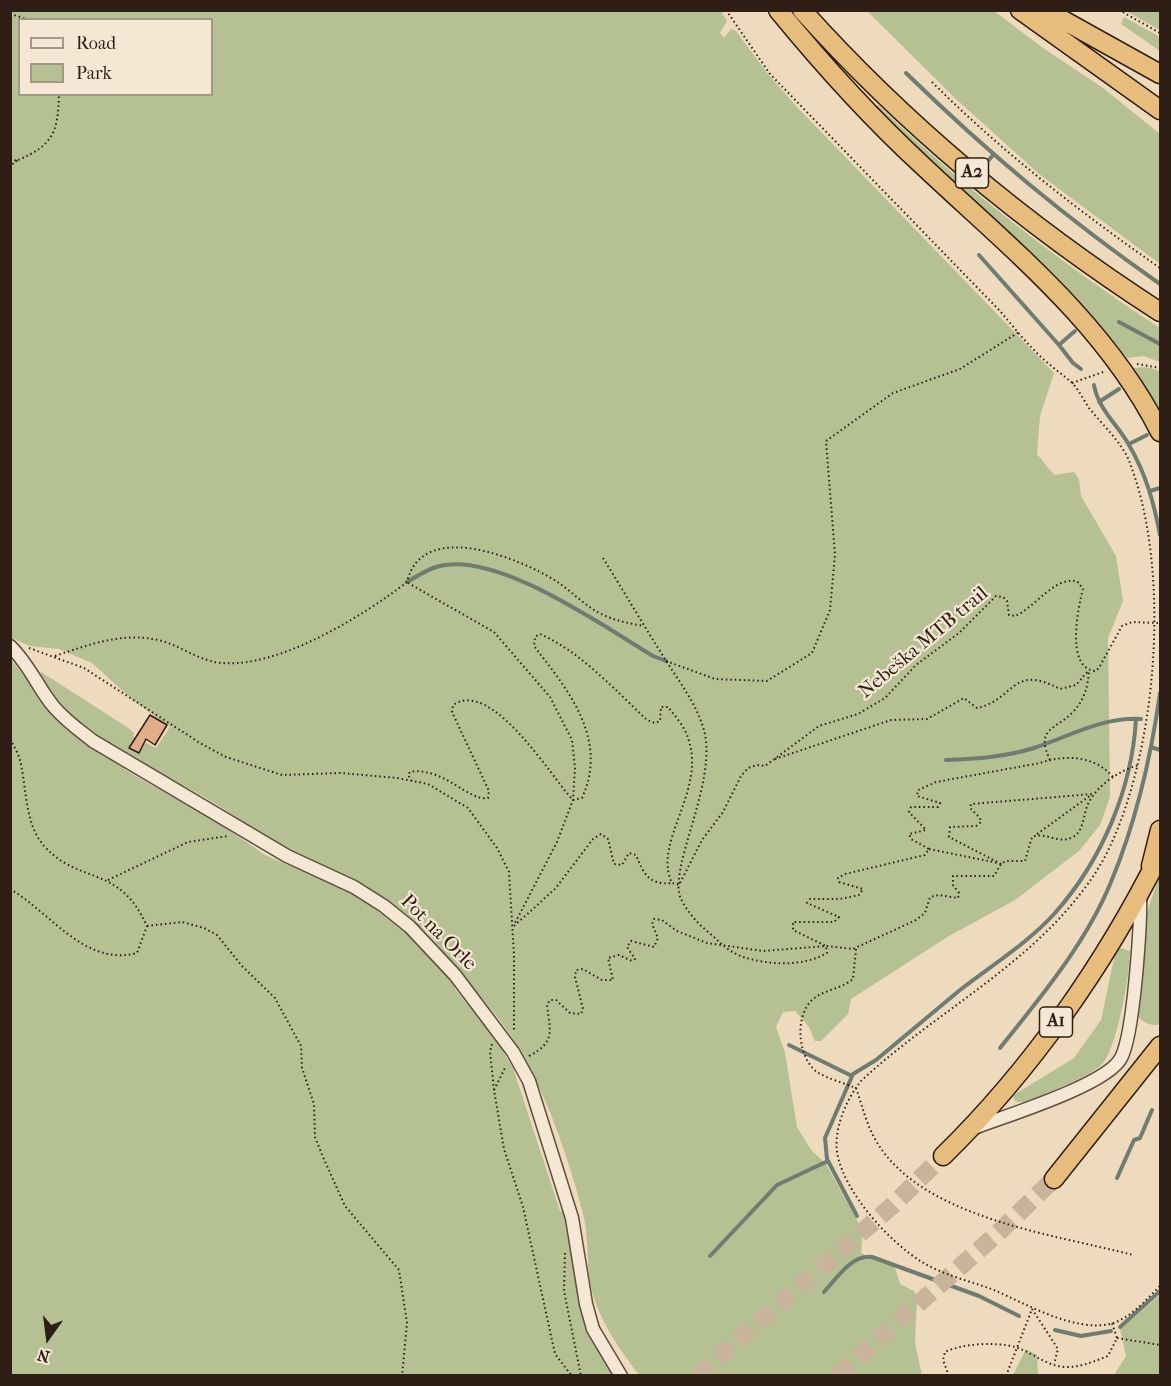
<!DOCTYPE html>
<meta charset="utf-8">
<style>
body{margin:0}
#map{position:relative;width:1171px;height:1386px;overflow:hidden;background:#eedabc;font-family:"IM FELL French Canon",serif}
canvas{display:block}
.frame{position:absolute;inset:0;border:12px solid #2f1e15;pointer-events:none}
.legend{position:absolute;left:18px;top:18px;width:195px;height:78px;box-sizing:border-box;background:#f4e7d3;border:2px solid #a59787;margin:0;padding:8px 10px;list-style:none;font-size:18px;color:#2f1e15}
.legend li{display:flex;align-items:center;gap:12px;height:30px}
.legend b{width:30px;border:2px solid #a59787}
.north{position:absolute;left:18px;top:1308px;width:60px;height:60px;-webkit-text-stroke:4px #f4e7d3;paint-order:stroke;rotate:194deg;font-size:16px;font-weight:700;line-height:24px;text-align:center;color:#2f1e15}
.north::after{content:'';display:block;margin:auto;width:21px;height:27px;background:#2f1e15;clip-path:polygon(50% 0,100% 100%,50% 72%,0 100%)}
</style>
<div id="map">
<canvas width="1171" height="1386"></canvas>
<div class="frame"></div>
<ul class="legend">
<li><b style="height:8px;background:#f4e7d3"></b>Road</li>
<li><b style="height:16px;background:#b5c093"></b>Park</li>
</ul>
<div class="north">N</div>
</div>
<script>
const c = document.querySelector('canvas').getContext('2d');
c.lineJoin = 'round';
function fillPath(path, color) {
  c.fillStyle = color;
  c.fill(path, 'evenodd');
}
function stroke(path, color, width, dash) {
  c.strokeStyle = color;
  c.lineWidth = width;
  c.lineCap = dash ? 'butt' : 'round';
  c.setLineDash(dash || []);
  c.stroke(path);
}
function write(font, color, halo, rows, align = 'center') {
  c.font = font + ' "IM FELL French Canon",serif';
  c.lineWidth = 4.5;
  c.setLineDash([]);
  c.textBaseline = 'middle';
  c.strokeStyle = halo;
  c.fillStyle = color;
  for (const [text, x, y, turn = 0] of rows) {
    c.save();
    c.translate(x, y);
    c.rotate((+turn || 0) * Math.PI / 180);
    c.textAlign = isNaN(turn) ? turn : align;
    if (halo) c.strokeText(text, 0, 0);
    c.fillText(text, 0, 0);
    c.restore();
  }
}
const green = new Path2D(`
 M11,11H721L727,21L720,33L724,38L731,29L736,31L768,74L796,106L1054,373L1040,416L1037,454L1054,475L1074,472L1079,479L1081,496L1116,556L1123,601L1108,638L1110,797L1100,825L1079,851L1015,900L949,936L851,999L848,1014L821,1041H815L809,1027L795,1011L783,1012L776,1027L785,1053L797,1127L811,1150L826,1164L863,1231L861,1252L866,1256L894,1265L900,1284L914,1291L917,1297L915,1343L922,1375H639C618,1347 593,1312 589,1276C587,1257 588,1237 584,1218C572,1168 548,1098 522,1054C507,1027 487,1004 467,981C453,965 441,947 426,932C383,890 329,870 277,842C247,826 220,805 190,789C133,759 76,732 39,678L41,672L127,727L134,733L133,736L156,748L170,727L135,702L92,663L59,649L30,646L11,638ZM20,20H212V94H20Z
 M867,11H994L1043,48L1103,88L1160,134V264L1039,174L956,99Z
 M1126,11H1160V30Z
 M1124,17L1160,37V51L1121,24Z
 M878,105C965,189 1059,262 1160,328V362L1144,356L1127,358C1056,264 960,190 876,107Z
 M1146,367L1160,371V411L1134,368Z
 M10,658L60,723L77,737L132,774L220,824L265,855L351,892L399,925L423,946L456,984L455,989L496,1040L513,1068L560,1211L564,1212L577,1270L597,1330L624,1375H11Z
 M1160,874V1024C1152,1027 1142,1022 1137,1015L1146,915Z
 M1120,948L1130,951C1130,974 1117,1047 1103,1063C1092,1075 1068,1083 1054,1091C1045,1096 1024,1105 1015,1101L1013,1096L1017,1093L1074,1058L1101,1020L1115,954Z
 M1160,1295V1375H1114L1126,1356L1120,1329Z
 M1026,1349L1037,1355L1038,1375H1013Z`);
const stream = new Path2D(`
 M906,73C988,153 1066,218 1160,284
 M987,162L993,155
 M979,255L1059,345L1073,363L1081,369
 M1119,322L1160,344
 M1060,344L1075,331
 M1094,385C1098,409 1118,425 1129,445C1146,474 1154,503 1160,535
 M1099,402L1119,389
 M1129,444L1147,435
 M1150,491L1160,488
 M407,582C416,577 426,570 436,567C495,549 603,626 653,656L666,661
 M1151,747L1160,750
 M946,760C976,759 1005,757 1034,748C1070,736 1102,717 1141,719
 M789,1045L852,1076
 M1000,1048C1041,997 1086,943 1111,882C1136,822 1151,757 1160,693
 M1117,1178L1134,1140L1140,1138L1152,1110
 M857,1216L827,1159L825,1138L853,1074L876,1060C904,1037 932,1013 960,990C992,965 1028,943 1055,913C1102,860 1132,789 1136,719
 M710,1256L777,1185L828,1161
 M824,1292C837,1278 852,1254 872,1257L979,1296L1019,1316
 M1120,1327L1160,1291
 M1055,1330L1081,1336L1111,1331`);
const building = new Path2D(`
 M150,715L167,725L155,745L146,739L139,753L129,748Z`);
const highwayTunnel = new Path2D(`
 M697,1376L893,1205L943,1156
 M837,1376L997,1234L1054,1179`);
const path = new Path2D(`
 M726,10L770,74L1000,311C1011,324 1022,338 1034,350C1045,362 1058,371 1070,381C1078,388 1083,399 1089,408C1102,424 1117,438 1127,456C1171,560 1159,738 1112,842C1099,872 1078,899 1055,923C997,983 922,1024 861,1081C846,1100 834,1128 837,1152C843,1191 889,1242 922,1262C943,1275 970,1281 994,1290C1026,1304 1074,1332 1110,1324C1130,1319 1147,1299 1160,1286
 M1119,10L1160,33
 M10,16L14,15L29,20
 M932,82C1002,152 1080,212 1160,268
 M18,160C54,145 58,131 59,94
 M10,161L18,160L10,166
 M1137,364L1160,368
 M1072,383L1106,371
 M603,558C624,592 644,626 665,659C680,683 696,703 704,730C718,783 667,869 681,899C687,911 697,923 707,931C719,941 728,952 743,957C769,965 803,967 827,953L826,946L793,930V922H834L839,917L807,903L810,899H840L859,895L863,889L839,882L838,878L845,874L925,855L929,849L911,839L909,834L926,830L909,812L911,807H938L940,803L917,796L918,790L936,782L1040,763C1066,754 1095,756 1113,777
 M408,583L494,632L550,697L572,740L575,768L573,800L557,842L514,925
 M29,648L84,668L200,743L226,757L282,775L341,773L397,778L428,784L468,808L497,848L509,872L514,955V1032
 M55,656C91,644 125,631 162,641C183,647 199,661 222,663C279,668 363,616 407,582C422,518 519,558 556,581C570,590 582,603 596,611C611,620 627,623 644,626
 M666,661L715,679L767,681L812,653L830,610L835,555L826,441L893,393L960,369L1019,332
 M10,739C14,746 18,753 20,760C27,788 24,824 45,847C80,885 119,864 147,926L137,953C85,967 50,912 10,889
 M775,759L891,720L927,719L964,698L977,708C1015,700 1011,663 1060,689L1076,685L1089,670
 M1050,760C1035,728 1055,730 1072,713C1084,701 1088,687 1089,670
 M412,781L408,775L410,772C443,766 469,802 488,798L489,791L452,712L453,705C492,678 551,777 573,800L582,798C609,739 568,690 534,646L535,637L540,634C581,652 615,690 647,720L655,723L660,721L661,707H668C675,716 685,727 688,738C707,791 652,842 672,883L679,885L702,840L723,812L741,776L748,768L757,765L765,766L819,726L858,714L885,698L916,665L959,633L996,596L1003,597L1007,601L1009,615L1015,616C1036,607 1053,577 1077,581L1083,589C1078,608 1065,669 1096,671L1100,666L1122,626L1132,622L1159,623
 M1037,834L1091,795
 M929,849L998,863
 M1001,864L949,837L950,827L976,826L981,822L980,818L970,808L971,804L1093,794
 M108,880L188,842L228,836
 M147,926L182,922L204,928L217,935L242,966L275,998L301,1046L302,1068L314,1104L315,1137L323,1157L345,1206L399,1270L407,1323L402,1376
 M514,926L555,889L593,839L601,834L608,839L614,864L622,865L629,853L636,855C644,874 648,885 672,883
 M856,949L853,979C841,989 823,990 812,1000C794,1017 798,1058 817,1072C828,1079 844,1083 856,1088
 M492,1044L490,1052L494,1090L504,1149L523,1207L555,1354L572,1376
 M529,1056C556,1042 550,1031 547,1005L550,1000H556L570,1013L581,1014L583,1009L575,977L576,970L583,969L602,980H613L608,958L619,955L632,961L635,959L627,947L631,941L654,947L658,938L652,924L654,919L662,920L677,931L707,943L763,951L826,946L853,949L916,920L925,913L930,897L939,895L958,898L959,893L953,885V876H994L1001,864L1006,861H1025L1032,837C1045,831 1059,845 1073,837C1084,831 1083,815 1088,804C1097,785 1120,770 1139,765
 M856,1088C862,1105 866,1123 875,1139C919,1218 1053,1234 1133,1255
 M494,1090L506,1066
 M565,1253L564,1291L581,1376
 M1032,1309L1058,1349L1054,1364
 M1117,1338L1160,1345
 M949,1376L943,1360L945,1352C963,1343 997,1342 1015,1347C1034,1353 1047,1367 1067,1367C1082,1367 1095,1361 1108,1356L1117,1338L1112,1323
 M1006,1376L1032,1309`);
const minor = new Path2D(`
 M10,646C29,664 38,688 54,707C66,721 79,730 93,741L287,856L354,887L384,906L410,927L455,975L513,1052L529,1081L572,1218L586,1304L593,1329L621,1376
 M974,1128C1005,1116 1107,1085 1121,1058C1134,1034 1141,923 1140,894`);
const highway = new Path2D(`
 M778,10C823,65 871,118 923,166C1010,248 1105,323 1160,432
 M802,10C906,126 1030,228 1160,312
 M1020,10L1160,110
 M1045,10L1160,74
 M1151,866L1160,830
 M943,1156C1031,1070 1105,964 1160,854
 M1054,1179L1160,1046`);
const shields = [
 [972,173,33],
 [1056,1022,33]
];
const shieldNames = [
 ["A2",972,173],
 ["A1",1056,1022]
];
const streetNames = [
 ["Nebeška MTB trail",924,643,-40],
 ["Pot na Orle",438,933,45]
];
fillPath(green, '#b5c093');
stroke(stream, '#6f7c72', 4);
fillPath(building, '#e1ad8b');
stroke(building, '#2f1e15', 1.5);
stroke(highwayTunnel, '#c8b49b', 18, [18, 9]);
stroke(minor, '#5f4d3f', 15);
stroke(highway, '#2f1e15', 21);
stroke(path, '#2f1e15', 2, [1.5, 3]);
stroke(minor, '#f4e7d3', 12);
stroke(highway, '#e7bd7e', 18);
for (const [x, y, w] of shields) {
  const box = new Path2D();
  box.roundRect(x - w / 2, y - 15, w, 30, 4.5);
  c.fillStyle = '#f4e7d3';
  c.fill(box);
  stroke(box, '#2f1e15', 1.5);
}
write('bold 18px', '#2f1e15', null, shieldNames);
write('20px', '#2f1e15', '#f4e7d3', streetNames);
</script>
